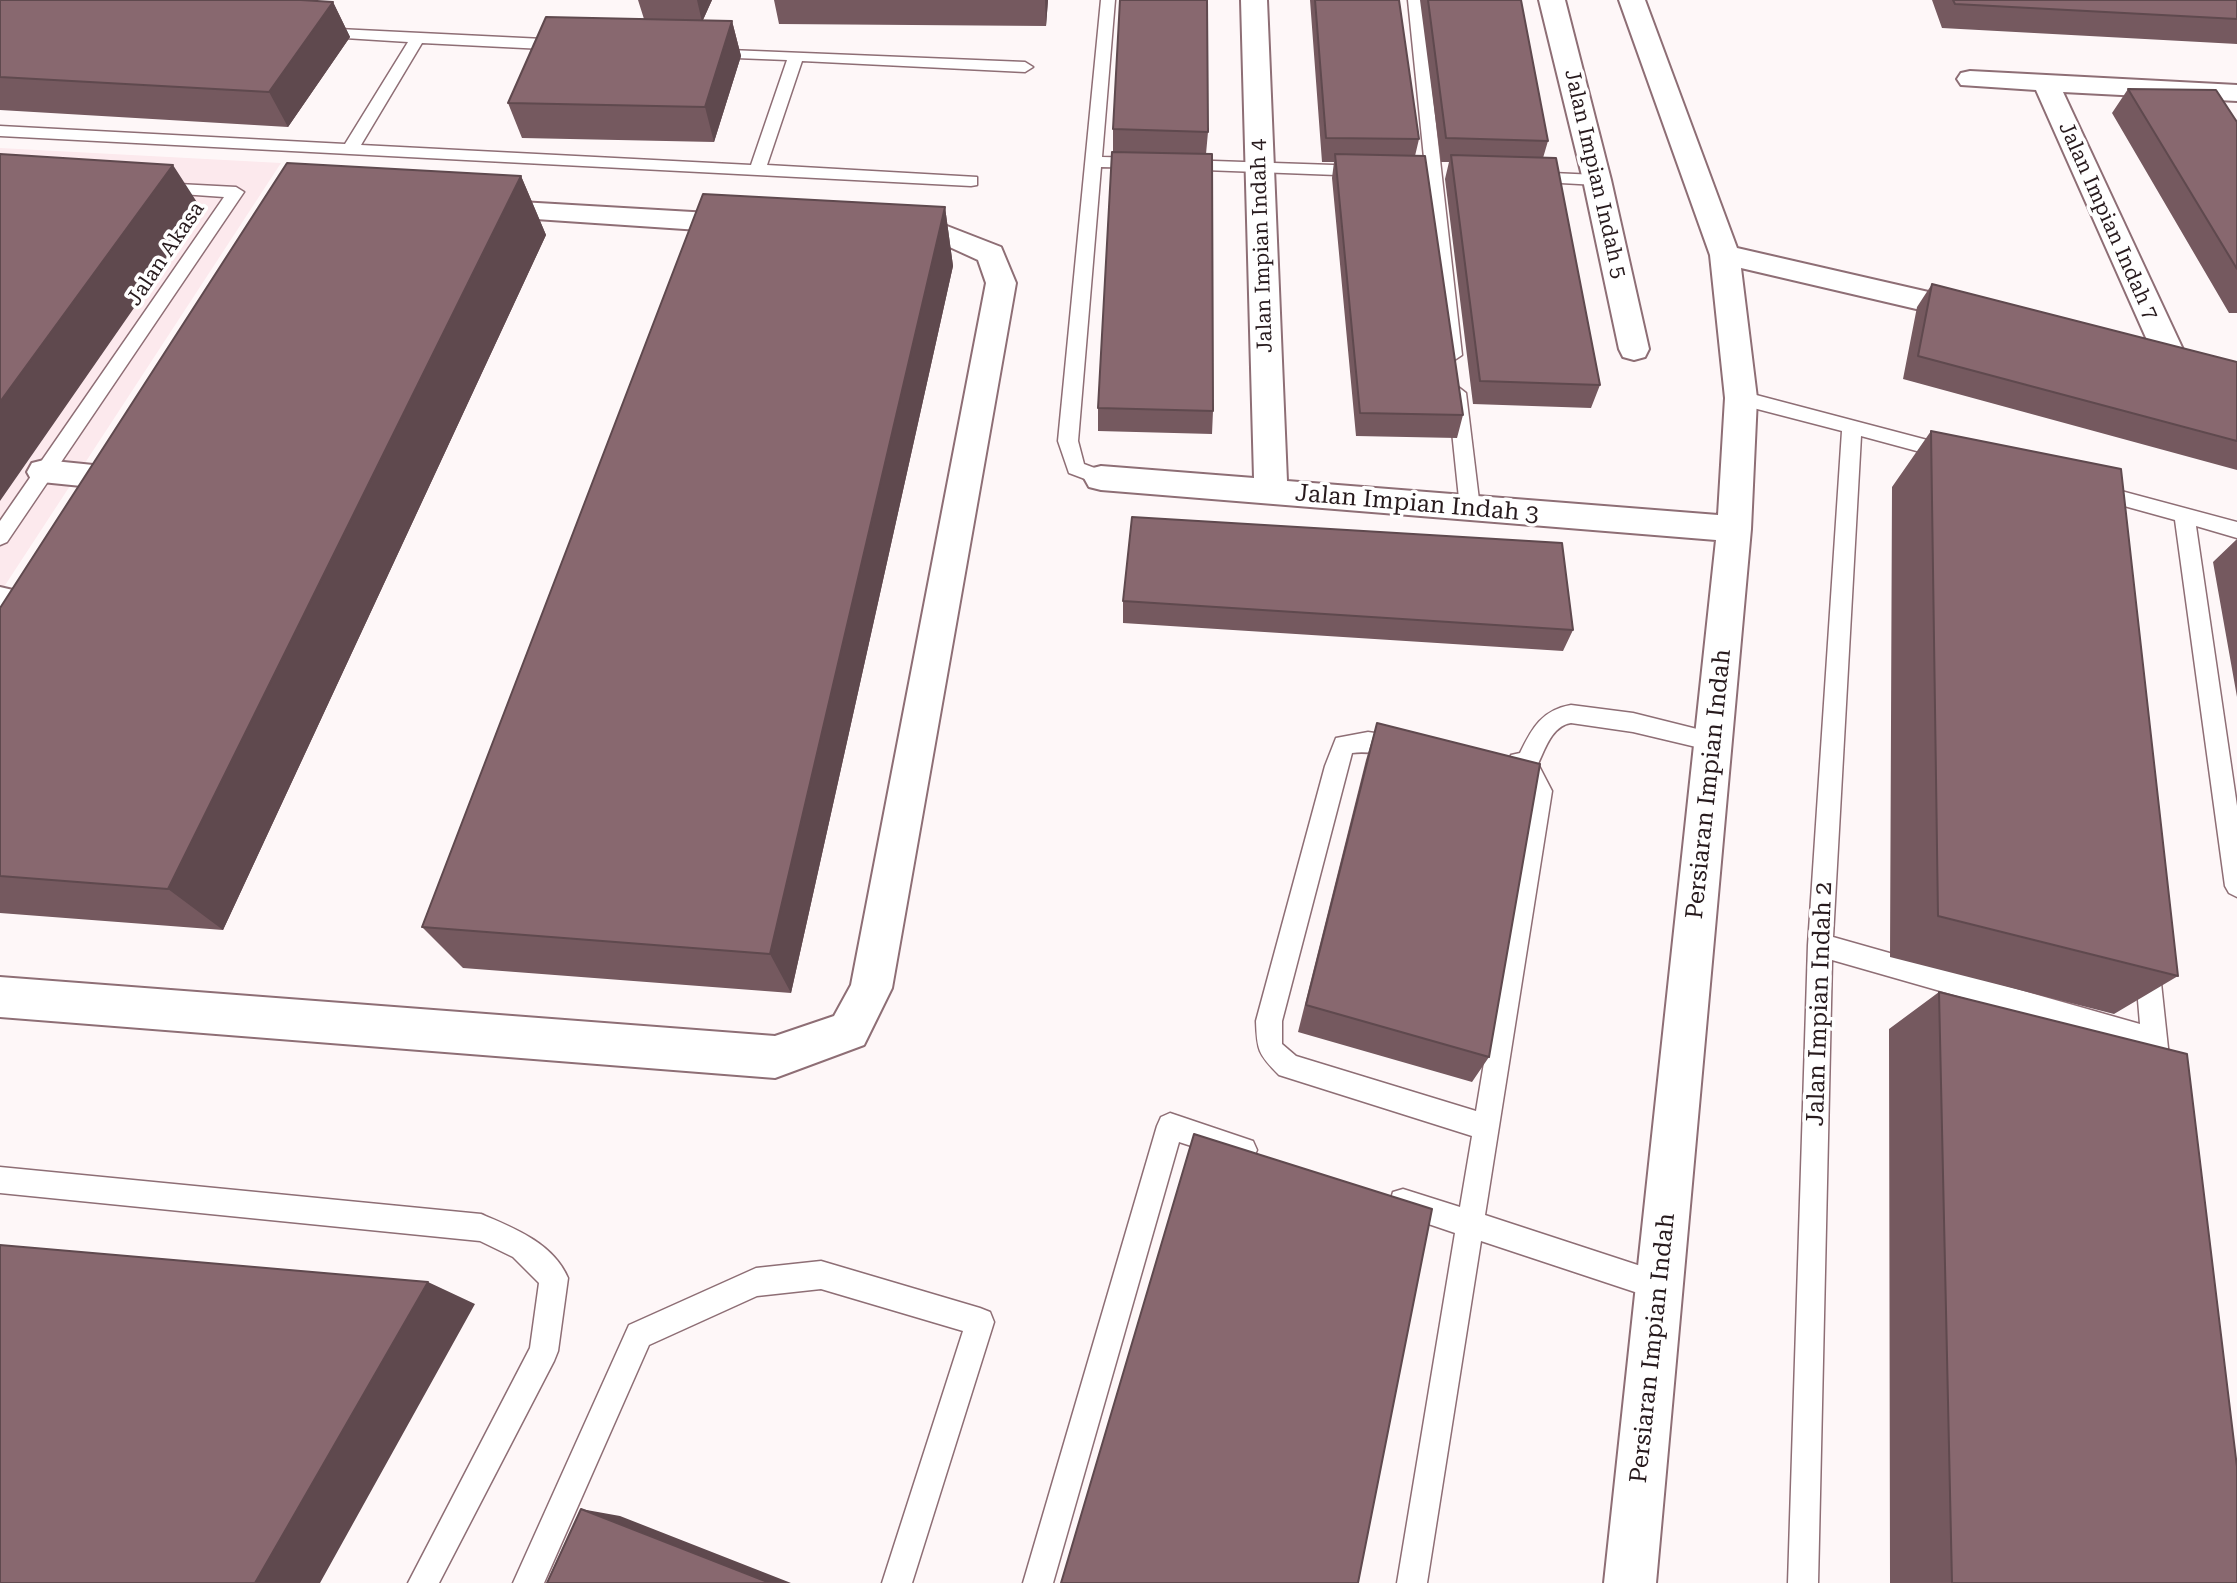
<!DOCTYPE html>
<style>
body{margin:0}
canvas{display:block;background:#fef7f8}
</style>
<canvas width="2237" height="1583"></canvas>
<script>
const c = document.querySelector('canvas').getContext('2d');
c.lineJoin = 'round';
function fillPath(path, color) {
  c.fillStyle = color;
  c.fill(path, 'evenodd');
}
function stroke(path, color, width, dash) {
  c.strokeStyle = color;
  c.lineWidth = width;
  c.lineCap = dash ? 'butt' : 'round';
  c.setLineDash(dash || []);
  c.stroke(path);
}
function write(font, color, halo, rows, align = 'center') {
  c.font = font + ' "Roboto Serif",serif';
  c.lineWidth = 7;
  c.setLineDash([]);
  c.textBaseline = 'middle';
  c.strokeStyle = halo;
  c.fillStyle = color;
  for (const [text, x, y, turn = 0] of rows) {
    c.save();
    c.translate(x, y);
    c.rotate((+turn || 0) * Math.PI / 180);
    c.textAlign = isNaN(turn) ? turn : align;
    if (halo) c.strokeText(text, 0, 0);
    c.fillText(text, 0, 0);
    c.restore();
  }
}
const built = new Path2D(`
 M0,148L281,163L0,593Z`);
const service = new Path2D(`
 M1101,0H1115L1102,157L1143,158L1151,163L1143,168L1101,167L1078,441L1084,464L1108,473L1111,478L1101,485L1069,473L1058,441Z
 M1408,0H1422L1462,355L1453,361L1444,355Z
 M318,28L564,40L572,45L564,50L422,43L361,145L751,165L787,60L710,57L702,52L705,49L1025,62L1033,67L1025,72L802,61L767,165L977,177V185L971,186L0,136V126L345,144L408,42L313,36V30Z
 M1184,160L1363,166L1371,171L1363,176L1178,169L1176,165Z
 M1530,172L1597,175L1605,180L1597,185L1524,181L1522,177Z
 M159,183L236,187L244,192L7,542L0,545V521L224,197L153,192L151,188Z
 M1457,386L1466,393L1480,508L1477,513H1463L1460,508L1448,393Z
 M1741,391L1950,446L1960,453L1950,460L1861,436L1833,937L2140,1024L2135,964L2138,956L2147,953L2156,956L2159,964L2171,1076L2167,1085L2158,1088L2149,1085L2143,1049L1832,960L1818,1583H1788L1808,945L1842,431L1734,403L1732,398L1734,393Z
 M2095,484L2237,522V538L2196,526L2237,806V897L2229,893L2225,886L2175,520L2088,496L2085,491Z
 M1571,705L1633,713L1721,735L1724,742L1721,749L1713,751L1633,732L1571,723C1552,726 1545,749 1538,764L1552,791L1485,1215L1659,1272L1669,1276L1673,1286L1669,1296L1659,1300L1481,1241L1427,1583H1397L1455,1233L1393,1212L1390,1202L1393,1192L1403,1189L1460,1207L1472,1136L1279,1075C1258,1054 1257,1050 1256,1021L1325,766L1336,738L1368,732L1410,738L1413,745L1410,752C1392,758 1371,750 1352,753L1282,1021V1044L1296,1056L1476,1111L1529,792L1518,772L1511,769L1508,762L1511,755L1520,753C1532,728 1542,710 1571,705Z
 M1170,1113L1253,1141L1257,1150L1253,1159L1244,1163L1179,1142L1053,1583H1023L1157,1126L1161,1117Z
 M0,1167L481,1214C514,1228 553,1243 568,1278L558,1351L554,1361L439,1583H408L530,1348L539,1283L513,1257L480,1241L0,1193Z
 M821,1261L980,1308L990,1312L994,1322L912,1583H882L963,1331L821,1289L757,1296L649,1345L544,1583H513L629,1325L756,1268Z`);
const minor = new Path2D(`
 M1241,0H1267L1287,481L1718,515L1725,398L1710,255L1619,0H1645L1737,248L1972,302L1983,305L1987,312L1983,319L1972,322L1741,268L1757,398L1751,529L1656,1583H1604L1716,540L1101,490L1089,487L1084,478L1089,469L1101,466L1254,478Z
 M1539,0H1565L1611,180L1649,349L1645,357L1634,360L1623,357L1619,349L1583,180Z
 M1970,71L2237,85V101L2063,92L2187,358L2182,366L2171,369L2160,366L2155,358L2036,90L1961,85L1957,79L1961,73Z
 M486,200L744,215L754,217L758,224L754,231L744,233L476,215L472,209L476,203Z
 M898,224L947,226L1001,247L1016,283L892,988L864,1045L775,1078L0,1017V977L775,1036L834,1016L851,985L986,283L978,260L943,244L888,240L884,233L888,226Z
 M44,460L113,467L118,476L113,485L101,488L32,481L27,472L32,463Z
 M0,587L30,594L36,604L30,614L18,618L0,615Z`);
const wall = new Path2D(`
 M0,0L333,2L350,37L288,127L0,110Z
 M638,0H712L703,20L732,21L741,56L714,142L522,138L508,103L664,20L644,19Z
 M774,0H1048L1046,26L779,24Z
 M1310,0H1399L1419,139L1415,156L1463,415L1457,438L1356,436L1332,178L1334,162H1322Z
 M1420,0H1521L1548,141L1543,158L1600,385L1591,408L1473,404L1445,179L1449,162H1441Z
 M1932,0H2237V44L1942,28Z
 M2128,89L2237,122V313H2229L2112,113Z
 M1113,129L1208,132L1206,154L1213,411L1212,434L1098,431V408L1113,152Z
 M521,176L546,235L223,930L0,913V608Z
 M945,207L953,266L791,993L463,968L422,927Z
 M1932,284L2237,362V470L1903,379L1917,307Z
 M1931,431L2178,976L2114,1014L1890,957L1892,487Z
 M2237,539V697L2213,562Z
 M1123,601L1573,630L1563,651L1123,623Z
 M1377,723L1489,1057L1472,1082L1298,1032L1366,760Z
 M1939,992L2237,1583H1890L1889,1029Z`);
const shadedWall = new Path2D(`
 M697,0H712L702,22Z
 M1045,0H1048L1046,26Z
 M333,2L350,37L288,127L269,92Z
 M732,21L741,56L714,142L705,107Z
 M173,165L202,210L0,501V402Z
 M521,176L546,235L223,930L168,889Z
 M945,207L953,266L791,993L770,954Z
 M428,1282L475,1304L320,1583H255Z
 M581,1509L620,1516L791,1583H770Z`);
const building = new Path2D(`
 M0,0H301L333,2L269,92L0,77Z
 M1120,0H1207L1208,132L1113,129Z
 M1315,0H1399L1419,139L1326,138Z
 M1428,0H1521L1548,141L1446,138Z
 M1953,0H2237V19L1955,4Z
 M546,17L732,21L705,107L508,103Z
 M2128,89L2216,90L2237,122V269Z
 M1112,152L1212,154L1213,411L1098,408Z
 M0,154L173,165L0,402Z
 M1335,154L1425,156L1463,415L1360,413Z
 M1451,155L1556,158L1600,385L1480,381Z
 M287,163L521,176L168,889L0,876V608Z
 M703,194L945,207L770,954L422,927Z
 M1932,284L2237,362V441L1918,356Z
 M1931,431L2121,469L2178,976L1938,916Z
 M1132,517L1562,543L1573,630L1123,601Z
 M1377,723L1540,764L1489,1057L1306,1005Z
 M1939,992L2187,1054L2237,1467V1583H1952Z
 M1194,1134L1432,1209L1358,1583H1061Z
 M0,1245L428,1282L255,1583H0Z
 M581,1509L770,1583H547Z`);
const farStreetnames = [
 ["Jalan Impian Indah 5",1595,174,77],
 ["Jalan Impian Indah 7",2108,221,66],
 ["Jalan Impian Indah 4",1262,246,-92],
 ["Jalan Akasa",166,254,-56]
];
const streetNames = [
 ["Jalan Impian Indah 3",1417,504,5],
 ["Persiaran Impian Indah",1709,784,-84],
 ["Jalan Impian Indah 2",1820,1004,-88],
 ["Persiaran Impian Indah",1653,1348,-84]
];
fillPath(built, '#fce9ed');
stroke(service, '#8e6e75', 3);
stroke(minor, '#8e6e75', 4);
fillPath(service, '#fff');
fillPath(minor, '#fff');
fillPath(wall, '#75595f');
fillPath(shadedWall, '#5f494e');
fillPath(building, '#88686f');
stroke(building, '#5f494e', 2);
write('21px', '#271a1d', '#fff', farStreetnames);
write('24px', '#271a1d', '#fff', streetNames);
</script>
